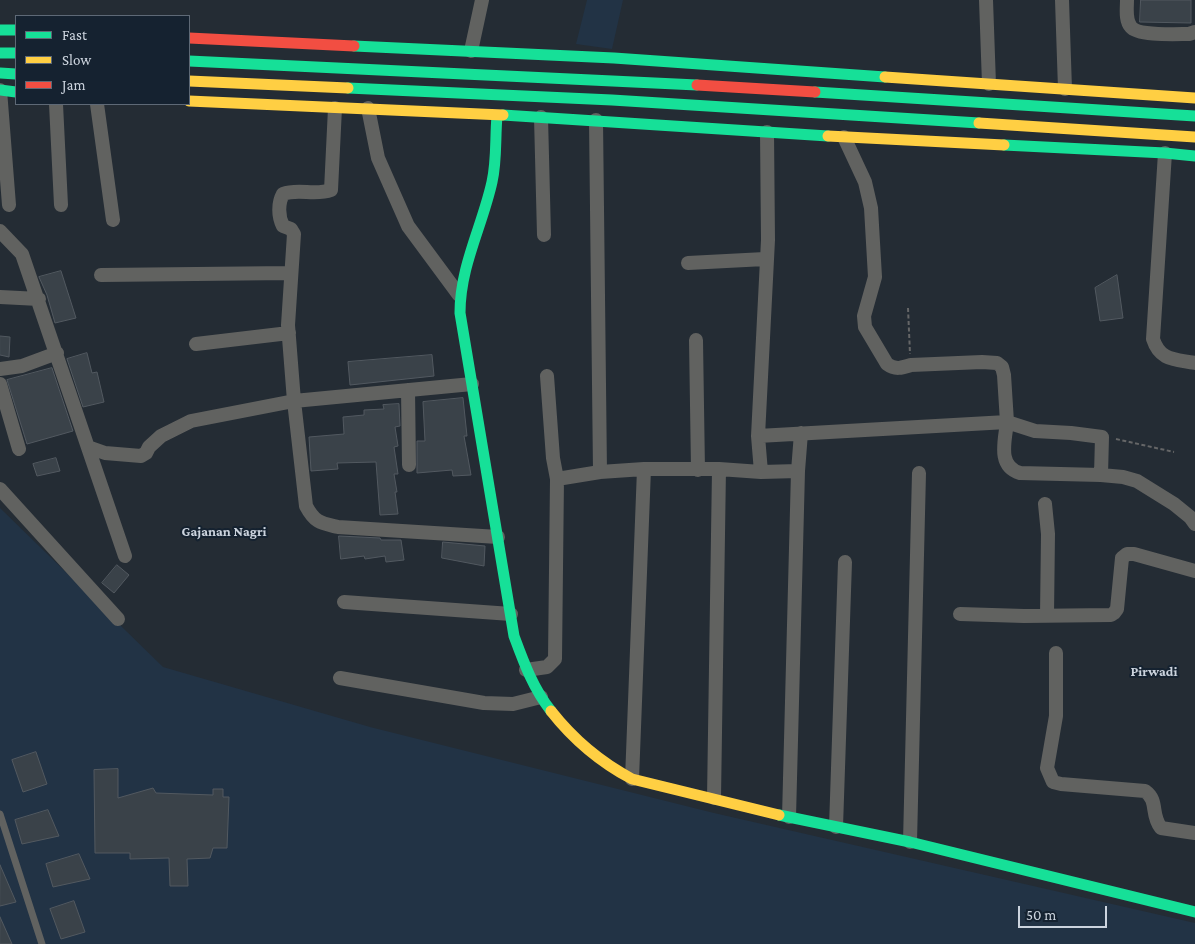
<!DOCTYPE html>
<style>
body{margin:0}
#map{position:relative;width:1195px;height:944px;overflow:hidden;background:#242c34;font-family:"Crimson Pro",serif}
canvas{display:block}
.legend{position:absolute;left:15px;top:15px;width:175px;height:90px;box-sizing:border-box;background:#152230;border:1px solid #5e6976;margin:0;padding:6px 9px;list-style:none;font-size:15px;color:#ccd4de}
.legend li{display:flex;align-items:center;gap:10px;height:25px}
.legend b{width:25px;border:1px solid #5e6976}
.scale{position:absolute;left:1018px;top:906px;width:89px;height:22px;box-sizing:border-box;border:2px solid #ccd4de;border-top:0;padding-left:6px;font-size:15px;line-height:18px;white-space:nowrap;color:#ccd4de;-webkit-text-stroke:4px #152230;paint-order:stroke}
</style>
<div id="map">
<canvas width="1195" height="944"></canvas>
<ul class="legend">
<li><b style="height:6px;background:#16e098"></b>Fast</li>
<li><b style="height:6px;background:#ffcf43"></b>Slow</li>
<li><b style="height:6px;background:#f24e42"></b>Jam</li>
</ul>
<div class="scale">50 m</div>
</div>
<script>
const c = document.querySelector('canvas').getContext('2d');
c.lineJoin = 'round';
function fillPath(path, color) {
  c.fillStyle = color;
  c.fill(path, 'evenodd');
}
function stroke(path, color, width, dash) {
  c.strokeStyle = color;
  c.lineWidth = width;
  c.lineCap = dash ? 'butt' : 'round';
  c.setLineDash(dash || []);
  c.stroke(path);
}
function write(font, color, halo, rows, align = 'center') {
  c.font = font + ' "Crimson Pro",serif';
  c.lineWidth = 4;
  c.setLineDash([]);
  c.textBaseline = 'middle';
  c.strokeStyle = halo;
  c.fillStyle = color;
  for (const [text, x, y, turn = 0] of rows) {
    c.save();
    c.translate(x, y);
    c.rotate((+turn || 0) * Math.PI / 180);
    c.textAlign = isNaN(turn) ? turn : align;
    if (halo) c.strokeText(text, 0, 0);
    c.fillText(text, 0, 0);
    c.restore();
  }
}
const built = new Path2D(`
 M587,0H623L612,49L576,44Z
 M0,508L163,667L370,727L714,813L1195,923V944H0Z`);
const building = new Path2D(`
 M1141,0H1191V23L1140,22Z
 M61,271L76,318L55,323L47,295L39,277Z
 M1117,275L1123,318L1100,321L1095,288Z
 M0,336L10,337L9,357L0,355Z
 M87,353L92,373L97,372L104,402L83,407L67,359Z
 M432,355L434,376L350,385L348,362Z
 M52,368L73,431L27,444L7,380Z
 M463,398L467,436H464L471,475L453,476L452,470L417,473V441H425L423,402Z
 M399,404L400,426L395,427L398,446L394,447L398,474H394L397,492H395L398,514L380,515L376,462L337,463L338,469L311,471L309,437L344,434L343,417L364,415V410L384,409L383,405Z
 M56,458L60,471L37,476L33,464Z
 M339,536L380,538L381,540H401L404,560L386,562L385,556L365,559L364,556L341,559Z
 M443,542L485,546L484,566L442,558Z
 M117,565L129,575L114,593L102,583Z
 M36,752L47,784L23,792L12,760Z
 M118,769V798L153,788L156,793L213,795V789H223V797H229L227,848H213L210,858L187,859L188,886H170L169,858L130,859V853H95L94,770Z
 M48,810L59,836L22,844L15,820Z
 M79,854L90,879L53,887L46,864Z
 M0,865L16,902L0,906Z
 M74,901L85,932L61,939L50,909Z
 M0,917L12,944H0Z`);
const path = new Path2D(`
 M908,308L910,354
 M1116,439L1174,452`);
const lane = new Path2D(`
 M0,814L42,944`);
const street = new Path2D(`
 M986,0L989,84
 M1062,0L1065,89
 M1127,0C1127,9 1125,20 1131,27C1138,36 1176,34 1189,34L1195,32
 M471,51L482,0
 M0,90L9,205
 M56,104L61,205
 M97,104L113,220
 M335,108L331,190C315,196 298,188 283,194C278,203 278,216 283,226L291,229L294,234L288,325L294,401L306,506C315,523 321,523 338,527L498,537
 M368,108L378,158L408,226L459,295
 M541,117L544,235
 M596,120L600,472
 M844,137L865,182L871,208L875,277L864,316L865,327L887,364C895,370 902,368 911,365L982,362L997,363L1002,367L1004,375L1007,422L1035,431L1071,433L1102,437L1101,475
 M1165,153L1153,339C1160,361 1175,359 1195,363
 M0,231L22,254L125,556
 M688,263L765,259
 M101,275L290,273
 M0,297L39,299
 M696,340L698,470
 M196,344L289,333
 M0,369L22,366L57,353
 M547,376L553,458L557,479
 M0,384L19,449
 M408,390L409,465
 M758,436L1007,422C1005,441 997,466 1020,473L1101,475L1123,477L1137,481L1174,504L1190,517L1195,524
 M88,447L105,453L141,456L146,453L149,447L161,436L191,421L294,401L472,384
 M761,472L758,436L768,240L767,132
 M0,489L118,619
 M1045,504L1048,534L1047,615
 M344,602L511,614
 M960,614L1024,616L1111,615L1114,613L1117,609L1122,558L1127,554H1134L1195,571
 M1056,653V716L1047,768L1053,782L1061,784L1145,791C1159,801 1150,814 1161,828L1195,833
 M526,670L547,667L555,659L557,479L600,472L644,469H719L761,472L798,471L801,433
 M340,678L484,703L513,704L541,697
 M632,779L644,469
 M714,798L719,469
 M789,817L798,471
 M836,827L845,562
 M910,842L919,473`);
const fast = new Path2D(`
 M0,30H16
 M354,46L614,58L885,77
 M0,53H16
 M189,61L697,85
 M0,73L16,74
 M348,88L612,100L979,123
 M0,90L16,92
 M815,92L1195,116
 M503,115L828,136
 M497,116C495,138 497,160 492,182C482,227 460,266 460,313L514,636C524,663 533,688 551,711
 M1004,145L1165,153L1195,156
 M779,815L910,842L1195,912`);
const slow = new Path2D(`
 M885,77L1195,98
 M189,81L348,88
 M189,101L503,115
 M979,123L1195,137
 M828,136L1004,145
 M551,711C573,739 600,762 632,779L779,815`);
const jam = new Path2D(`
 M189,38L354,46
 M697,85L815,92`);
const neighbourhoodNames = [
 ["Gajanan Nagri",224,532],
 ["Pirwadi",1154,672]
];
fillPath(built, '#223345');
fillPath(building, '#3a4249');
stroke(building, '#525960', 1);
stroke(path, '#656667', 2, [4, 2.5]);
stroke(lane, '#616260', 7);
stroke(street, '#616260', 14);
stroke(fast, '#16e098', 11);
stroke(slow, '#ffcf43', 11);
stroke(jam, '#f24e42', 11);
write('bold 14px', '#ccd4de', '#152230', neighbourhoodNames);
</script>
